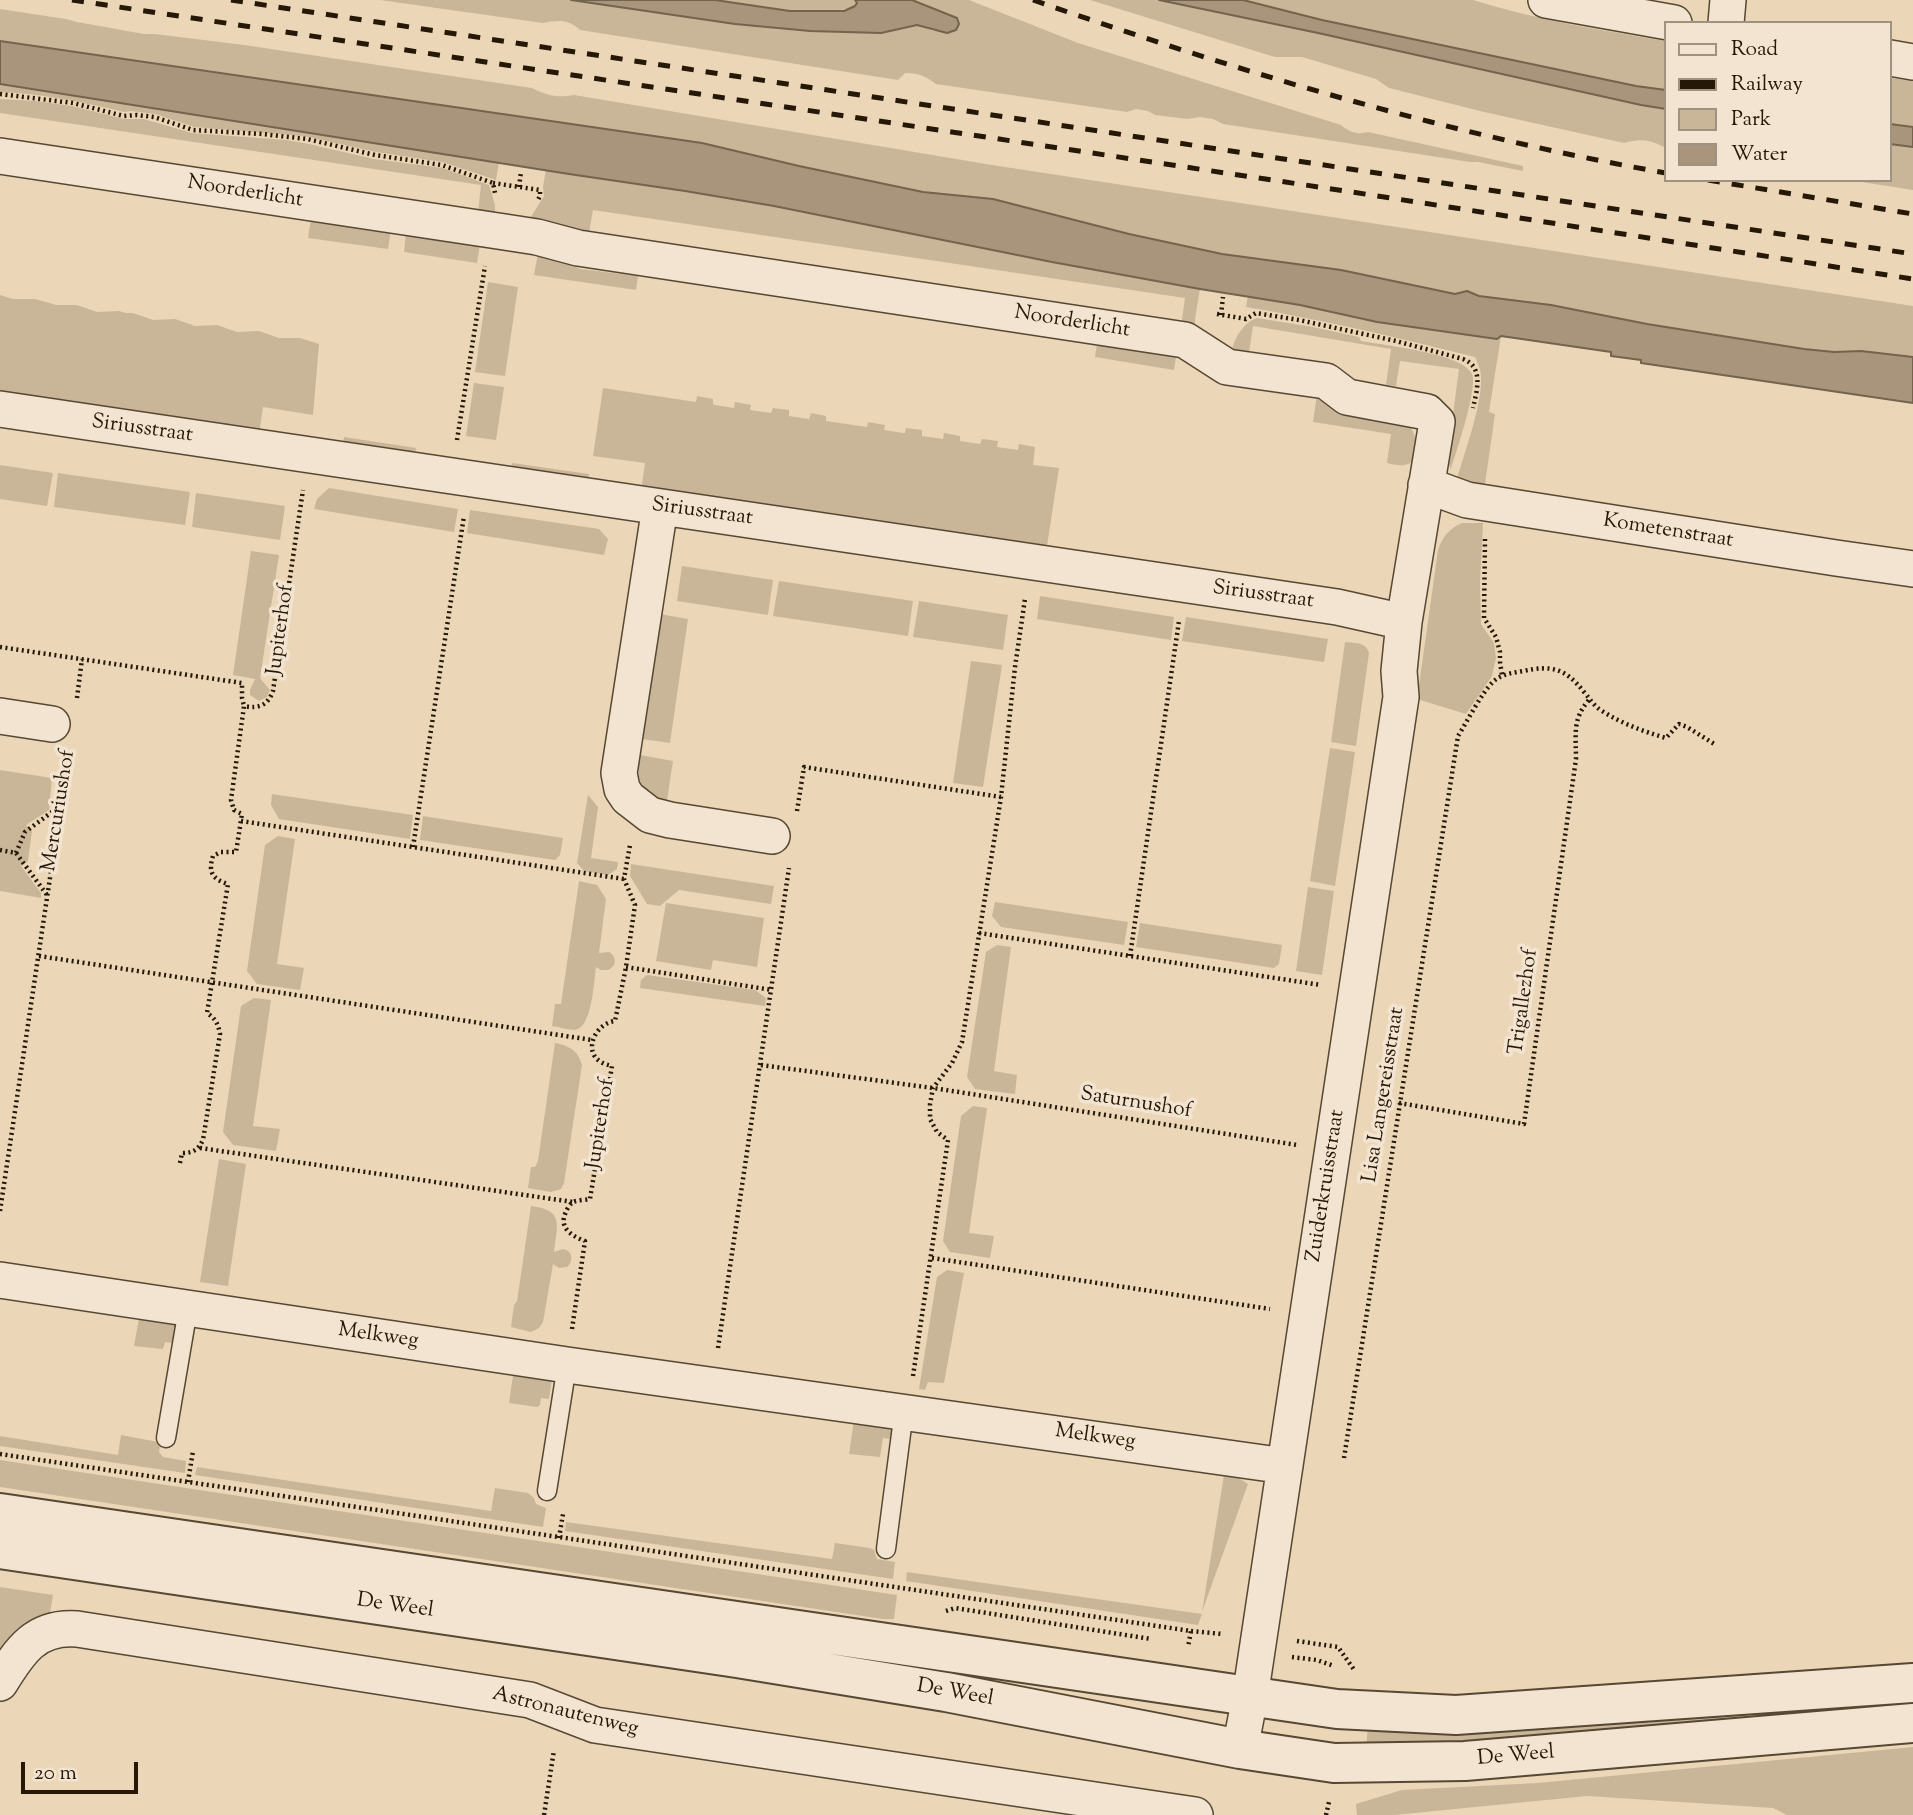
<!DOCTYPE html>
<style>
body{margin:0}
#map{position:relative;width:1913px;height:1815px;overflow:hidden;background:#ebd6b7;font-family:"Sorts Mill Goudy",serif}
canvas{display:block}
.legend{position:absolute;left:1664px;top:21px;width:228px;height:161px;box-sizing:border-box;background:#f2e4d0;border:2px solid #a09280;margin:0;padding:9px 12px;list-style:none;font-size:21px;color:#251807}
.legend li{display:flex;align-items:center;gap:14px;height:35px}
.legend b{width:35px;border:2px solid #a09280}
.scale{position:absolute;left:21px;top:1762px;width:117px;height:32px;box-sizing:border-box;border:4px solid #251807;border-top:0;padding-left:9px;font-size:21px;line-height:24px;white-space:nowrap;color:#251807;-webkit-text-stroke:5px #f2e4d0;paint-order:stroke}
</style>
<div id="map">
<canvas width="1913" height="1815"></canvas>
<ul class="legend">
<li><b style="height:9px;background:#f2e4d0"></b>Road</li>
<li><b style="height:9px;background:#251807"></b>Railway</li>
<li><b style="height:19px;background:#c9b699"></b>Park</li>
<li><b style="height:19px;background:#a8957b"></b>Water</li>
</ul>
<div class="scale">20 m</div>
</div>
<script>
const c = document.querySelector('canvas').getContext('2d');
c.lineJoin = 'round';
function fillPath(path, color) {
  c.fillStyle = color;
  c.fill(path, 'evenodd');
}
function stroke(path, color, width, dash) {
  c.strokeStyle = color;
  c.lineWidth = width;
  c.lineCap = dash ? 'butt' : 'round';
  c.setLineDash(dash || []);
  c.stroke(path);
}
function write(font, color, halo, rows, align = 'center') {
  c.font = font + ' "Sorts Mill Goudy",serif';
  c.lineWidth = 7;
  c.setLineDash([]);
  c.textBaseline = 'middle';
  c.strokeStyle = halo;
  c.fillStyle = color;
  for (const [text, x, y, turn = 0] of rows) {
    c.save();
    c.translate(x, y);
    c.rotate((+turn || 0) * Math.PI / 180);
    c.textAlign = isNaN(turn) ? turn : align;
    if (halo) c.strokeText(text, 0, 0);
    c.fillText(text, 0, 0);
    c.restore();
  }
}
const green = new Path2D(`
 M380,0H571L735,24L810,31L881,33L917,25L934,31L957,18L912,0H969L1078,43L1341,125C1349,132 1358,135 1368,132L1523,166V171L1478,162H1470L1223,124L1213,119L1200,117L1187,119L1155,115L1148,111L1136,109L1127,112L936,84C926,76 918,73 905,73L898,80L580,30C569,19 557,20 543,23Z
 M715,0H855L857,3L855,6C822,20 751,5 715,0Z
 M1090,0H1159L1318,33L1641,105L1666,109V148C1651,140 1641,138 1624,143L1484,112L1389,88L1376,79L1302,57H1275Z
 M1243,0H1473C1536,20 1601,30 1666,41V90L1636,86L1322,20Z
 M0,9L66,19L77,22L144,34H155L244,45L532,88C548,96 558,98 574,95L992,165L1913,306V357L1861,351L1834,352L1804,349L1647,324L1551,305L1479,296L1467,291L1455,294L1340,270L1222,254L1129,234L993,199L923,192L799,166L702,143L0,41Z
 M1890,78L1913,81V127L1890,124Z
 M0,84L499,162L496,180L442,162L376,152L304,136L194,127L155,114L131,111L124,112C81,102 44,94 0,92Z
 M0,99L36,101L72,106L124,119H144L192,133L287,140L309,144L374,159L443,168L489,185L495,205V215L478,213L481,185L0,113Z
 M1890,144L1913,147V190L1849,180H1890Z
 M546,169L774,206L1052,262L1200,289C1198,304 1194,316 1195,331L1181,327L1185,298L593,210L588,239L529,220L544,196L543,187Z
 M311,219L391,230L388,249L308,238Z
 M406,233L480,244L477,263L404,252Z
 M538,253L555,258L580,269L638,276L636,290L534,275Z
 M488,282L518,287L505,376L475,372Z
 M0,295L13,299H35L56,305H77L97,312L119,311L126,313H133L153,320L175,319L195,326L217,325L237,332L259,331L279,338H300L319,344L313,415L263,407L259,434L0,395Z
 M1248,296L1300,305L1377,322L1497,339L1501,336L1489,412L1495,414L1484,491L1457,479C1465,451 1482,405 1481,378C1481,370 1478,364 1475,357C1399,338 1324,320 1246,307Z
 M1257,318L1313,327L1359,337L1361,341C1382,345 1463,353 1472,374C1478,389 1456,452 1451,469L1448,462V452L1459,369L1400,361L1396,386L1386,385L1391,349L1253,326L1249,353L1232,351C1234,338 1244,322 1257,318Z
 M1097,344L1176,357L1174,370L1095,357Z
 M474,383L504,387L496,440L466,436Z
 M603,388L696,402L697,396L713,399V404L715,405L734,408L735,402L751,405L750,410L771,413L773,408L789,410V416L809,419L811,413L826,416V421L867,427L868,422L885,425L884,430L903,433H905L906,428L922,430V436L943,439L944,433L960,436V441L980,444L982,439L998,441L997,447L1018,450L1019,444L1035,447L1033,465L1059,468L1046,552L641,491L645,463L593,456Z
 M1317,394L1401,419C1404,422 1407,424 1410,427C1418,437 1423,463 1404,465C1399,466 1392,464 1387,463L1391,434L1313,422Z
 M344,437L416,448L414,458L343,447Z
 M512,463L589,474L588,483L511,472Z
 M0,465L53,473L47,506L0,499Z
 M58,473L190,492L185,525L54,507Z
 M329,488L458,509L454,532L314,509L317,499Z
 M196,493L285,506L280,540L192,527Z
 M470,510L599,529L608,539L604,555L467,533Z
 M1462,523H1483L1480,583L1481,624L1494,643L1496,658L1492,676L1466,714L1417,699L1438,550C1443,536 1449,529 1462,523Z
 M251,551L279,555L260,678L270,690L267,697L259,701L250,695V690L255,679L233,675Z
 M682,566L773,580L768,615L677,601Z
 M779,581L913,601L908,636L773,616Z
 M1040,596L1174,617L1171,640L1037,619Z
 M919,601L1008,615L1003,650L913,637Z
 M660,614L688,619L670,743L642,739Z
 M1186,617L1328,639L1324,662L1182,641Z
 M1345,642C1355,643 1366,642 1369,653L1356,746L1331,742Z
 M971,661L1002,665L983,787L953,783Z
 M1330,748L1355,752L1335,886L1310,881Z
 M640,755L673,761L667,801C639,797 636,779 640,755Z
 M0,770L52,778L49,810L26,825L32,831L28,861L21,866L41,893V898L0,891Z
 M272,794L413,815L410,839L279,819L271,805Z
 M588,795L598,807L591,858L618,862L617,869L608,875L584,871L577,863Z
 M423,816L563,838L560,855L555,860L420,840Z
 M278,836L295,839L277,964L304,968L300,990L257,984L247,971L265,845Z
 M631,864L774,886L771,904L679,890L660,906L647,904L630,876Z
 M579,881L597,885L606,899L599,953L609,952C617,957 617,966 608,970H601L596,967C594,981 592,1028 575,1030C568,1030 559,1027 552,1026L555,1004H561Z
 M1308,887L1334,891L1322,975L1296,971Z
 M995,902L1128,922L1124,945L1001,927L992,916Z
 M666,903L764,918L757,967L713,960L711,970L656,961Z
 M1140,923L1282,945L1279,964L1274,968L1136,947Z
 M997,945L1011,947L994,1071L1017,1075L1015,1094L975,1089L967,1077L986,952Z
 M647,975L755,990L766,998L765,1006L640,988L641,980Z
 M254,998L271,1000L253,1126L280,1129L276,1151L233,1145L223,1132L241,1006Z
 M555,1043C569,1046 578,1050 582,1065L564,1183L561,1189L551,1192L528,1188L531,1167H535L538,1161Z
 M973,1106L987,1108L969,1233L994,1236L990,1258L950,1252L943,1241L961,1116Z
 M219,1159L246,1164L228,1286L200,1282Z
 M531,1206C565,1210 557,1226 554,1252L563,1249C571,1251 573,1256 570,1264L567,1267L559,1268L553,1264L543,1322L539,1328L531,1332L511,1327L514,1305L517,1301Z
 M947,1270L964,1273L944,1383L928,1382L925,1390L919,1389L937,1277Z
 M140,1313L176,1324L173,1343L165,1342L163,1349L134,1346Z
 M514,1368L552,1379L549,1399L541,1398L540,1405L537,1407L509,1403Z
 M854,1420L889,1426L892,1431L891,1439L883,1438L880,1457L849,1454Z
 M121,1435L158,1442L160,1447L159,1452L163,1457L186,1461L185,1473L0,1446V1436L118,1455Z
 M0,1460L897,1595L894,1619H883L0,1487Z
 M197,1467L491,1511L495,1488L528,1493L534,1498L536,1504L546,1508L543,1527L195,1475Z
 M1224,1475L1237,1477L1248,1484L1202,1612Z
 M566,1522L832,1559L835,1543L870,1548L874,1550L877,1559L895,1562L893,1579L565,1531Z
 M907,1572L1202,1614L1198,1625L906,1581Z
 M0,1587L53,1595L50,1613L27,1624L0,1658Z
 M1913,1695V1711L1366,1753L1368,1722Z
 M1913,1747V1815H1787L1773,1808L1587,1796L1394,1815H1357L1356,1804L1402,1790L1538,1783Z`);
const water = new Path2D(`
 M571,0H715L790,11H844L855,6L857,3L855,0H912L957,18L959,24L956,30L947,33L917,25L881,33L810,31L735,24Z
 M1159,0H1243L1322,20L1636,86L1666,90V109L1641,105L1318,33Z
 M0,41L702,143L799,166L923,192L993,199L1129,234L1222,254L1341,270L1455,294L1467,291L1479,296L1551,305L1647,324L1804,349L1834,352L1861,351L1913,357V403L1641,363V360L1611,356V352L1501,336L1497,339L1377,322L1300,305L1200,289L1052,262L774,206L685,191L569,174L0,84Z
 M1890,124L1913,127V147L1890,144Z`);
const path = new Path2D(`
 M0,94L73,103L124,116L137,115L154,117L193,130L262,134L307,139L375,155L442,165L493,183L495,193
 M493,183L540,190V196L538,200
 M519,187L521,172
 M1217,314L1246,319L1256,313L1299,320L1396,341L1463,359C1484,367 1477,390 1473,408
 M1221,315L1223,297
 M457,440L485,266
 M1485,539L1484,618L1496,637L1500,652V662L1502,675
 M0,647L242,683V698L244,706
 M77,698L82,659
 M797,811L804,767L1001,797
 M241,821L624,879
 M413,847L464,516
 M0,850L16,853L47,895
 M16,853L25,832L60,806
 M979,933L1321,985
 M39,956L592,1040
 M1130,956L1179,621
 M626,967L772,990
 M761,1065L933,1088L1297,1145
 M1399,1103L1524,1124L1576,759C1576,735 1572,719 1589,700
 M200,1148L573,1202
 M180,1163L182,1153C193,1153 198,1150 203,1140L220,1034C218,1024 216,1019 207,1013L228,884C212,879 208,872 213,856L221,852H236L242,814L234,810L231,800L244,706C259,709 268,705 273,691L303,490
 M0,1211L68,758
 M932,1258L1270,1309
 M572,1329L585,1241C572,1236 558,1228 566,1212C567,1209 570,1204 573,1202C577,1200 585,1200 590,1199L612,1066C608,1065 604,1064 601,1062C582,1051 596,1023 615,1021L626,967L635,905L624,879L630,845
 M718,1348L789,868
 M913,1376L948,1140L937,1132L930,1119V1104L933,1088L952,1063L962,1042L1001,797L1015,667L1025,599
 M0,1454L1191,1631L1188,1647
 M1344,1458L1458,736C1467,722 1482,692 1493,682C1501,674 1512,673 1523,671C1552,665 1565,668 1584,692C1590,699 1594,706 1602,711C1623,724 1642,731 1666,738L1679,724L1687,727L1716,745
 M188,1482L193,1451
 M559,1538L563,1514
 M946,1611L955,1608L1151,1639
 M1191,1631L1222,1634
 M1297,1641L1338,1647L1355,1671
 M1292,1657L1317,1660L1334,1666
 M544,1815L554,1750
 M1326,1815L1329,1802`);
const service = new Path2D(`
 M166,1438L188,1309
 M547,1491L567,1365
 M886,1549L904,1411`);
const minor = new Path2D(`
 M1546,0L1674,23
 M1726,23L1728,0
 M1890,58L1913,62
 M0,156L498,231L537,237L578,248L1185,340L1227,367L1326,381L1347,397L1427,412L1437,422L1404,622L1399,671L1401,697L1250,1697L1240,1749
 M0,409L1337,607L1404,622
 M1426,485L1467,500L1836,558L1913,569
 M660,507L619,773L622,789L628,798L650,815L670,820L772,836
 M0,716L52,724
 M0,1280L567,1365L1285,1466
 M0,1683C20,1650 36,1626 77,1629L530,1700L595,1725L1195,1815`);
const tertiary = new Path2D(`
 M0,1513L1337,1709L1456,1715L1913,1683
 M0,1549L737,1658L946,1692L1240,1749L1334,1763L1465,1761L1913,1723`);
const rail = new Path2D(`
 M72,0L1352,192L1913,279
 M231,0L1913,254
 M1033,0C1240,72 1450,135 1666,173
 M1708,180L1913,214`);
const streetNames = [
 ["Noorderlicht",245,193,9],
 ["Noorderlicht",1072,323,9],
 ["Siriusstraat",142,430,8],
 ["Siriusstraat",702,513,8],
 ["Kometenstraat",1668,532,9],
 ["Siriusstraat",1263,596,8],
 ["Jupiterhof",282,630,-82],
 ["Mercuriushof",60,811,-81],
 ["Trigallezhof",1525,1002,-82],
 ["Lisa Langereisstraat",1385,1095,-81],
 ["Saturnushof",1136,1104,9],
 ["Jupiterhof",602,1124,-81],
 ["Zuiderkruisstraat",1327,1186,-81],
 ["Melkweg",378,1337,8],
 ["Melkweg",1095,1438,8],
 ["De Weel",395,1607,8],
 ["De Weel",955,1694,10],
 ["Astronautenweg",565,1713,14],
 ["De Weel",1516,1757,-5]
];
fillPath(green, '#c9b699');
fillPath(water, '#a8957b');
stroke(water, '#74634d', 2);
stroke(service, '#564833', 21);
stroke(minor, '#564833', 38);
stroke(tertiary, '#564833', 42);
stroke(path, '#251807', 4.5, [2, 3.5]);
stroke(service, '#f2e4d0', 18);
stroke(minor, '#f2e4d0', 35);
stroke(tertiary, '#f2e4d0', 38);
stroke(rail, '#251807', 5, [12, 12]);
write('21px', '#251807', '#f2e4d0', streetNames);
</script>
